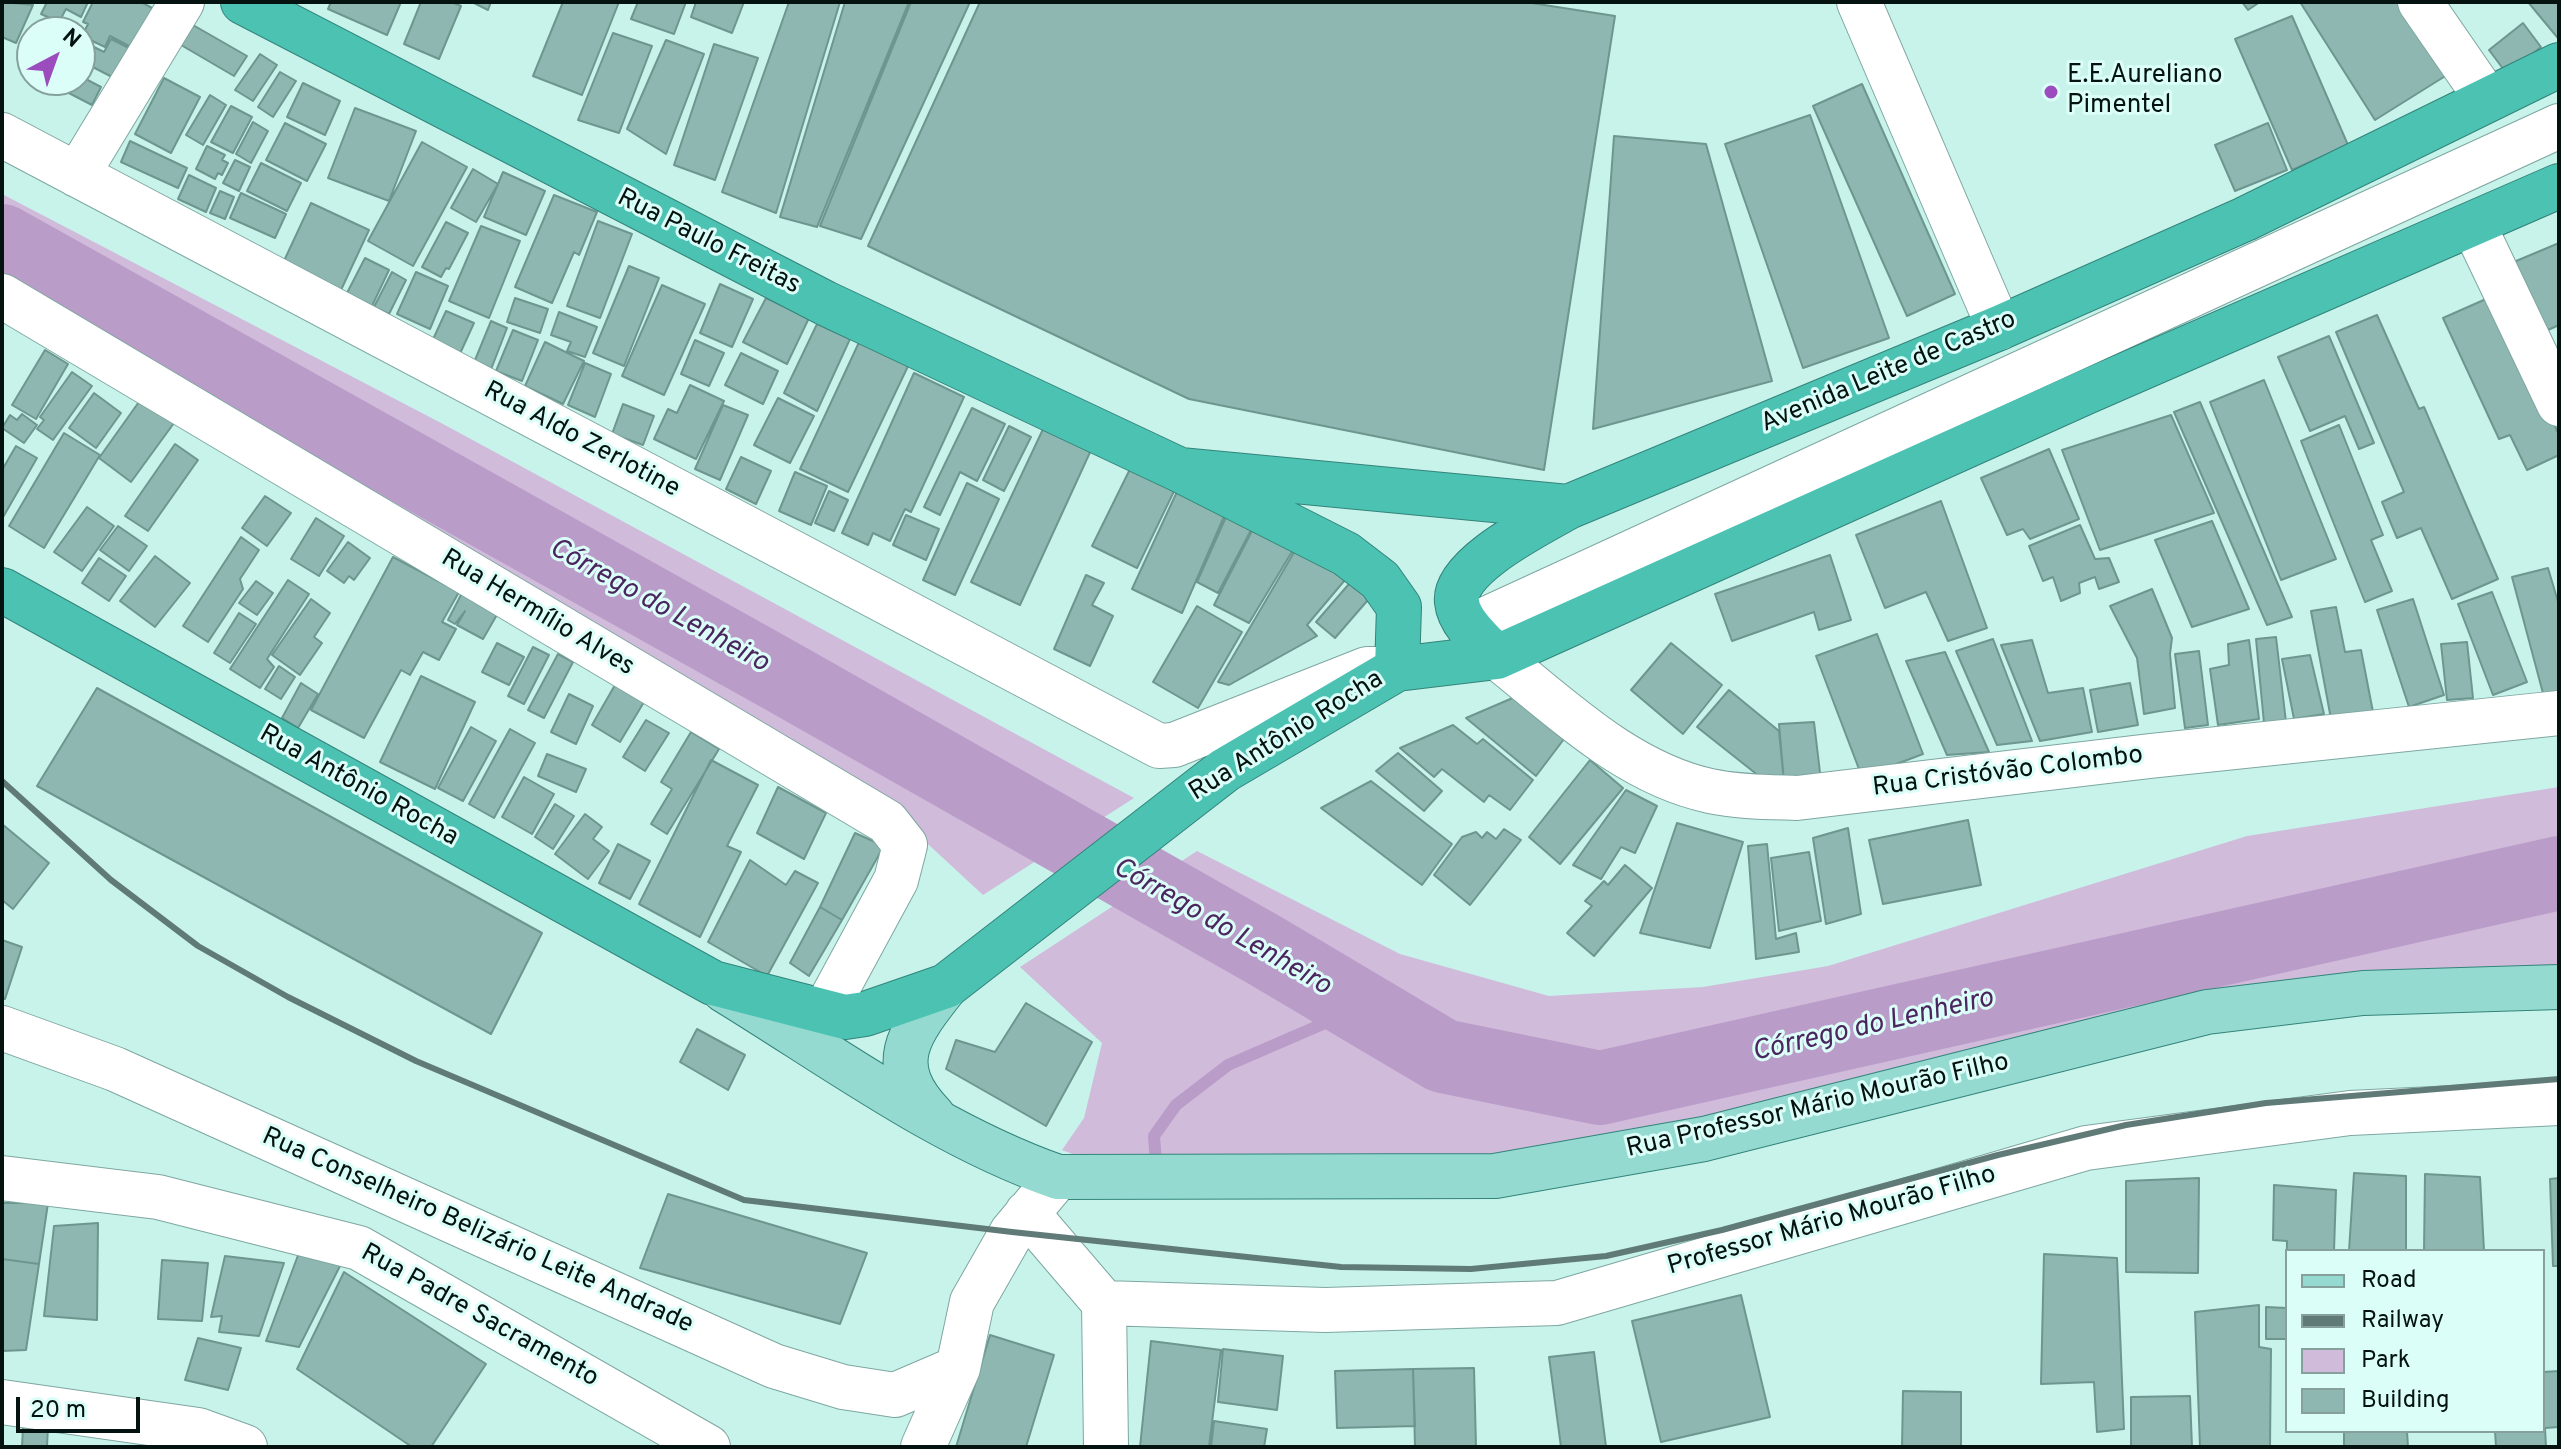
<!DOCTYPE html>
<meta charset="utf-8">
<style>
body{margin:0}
#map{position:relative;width:2561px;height:1449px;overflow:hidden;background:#c8f3eb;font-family:Overpass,sans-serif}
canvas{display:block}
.frame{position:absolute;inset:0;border:4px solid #041210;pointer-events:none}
.legend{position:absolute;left:2285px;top:1249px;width:260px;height:184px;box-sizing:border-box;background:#dcfef8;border:2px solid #86a09b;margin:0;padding:10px 14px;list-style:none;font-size:24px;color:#041210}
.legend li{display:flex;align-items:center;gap:16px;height:40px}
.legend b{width:40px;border:2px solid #86a09b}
.north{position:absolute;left:16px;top:16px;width:80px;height:80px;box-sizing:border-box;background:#dcfef8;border:2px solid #86a09b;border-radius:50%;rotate:41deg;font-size:22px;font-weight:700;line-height:32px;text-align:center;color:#041210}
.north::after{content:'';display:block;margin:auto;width:28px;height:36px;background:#9b4dbe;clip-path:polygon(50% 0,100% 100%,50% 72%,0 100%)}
.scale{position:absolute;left:16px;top:1397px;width:124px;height:36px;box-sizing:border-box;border:4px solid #041210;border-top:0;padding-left:10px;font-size:24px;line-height:28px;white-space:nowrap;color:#041210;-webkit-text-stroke:6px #dcfef8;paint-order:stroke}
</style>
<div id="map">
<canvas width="2561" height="1449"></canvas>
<div class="frame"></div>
<ul class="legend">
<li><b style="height:10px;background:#94dad1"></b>Road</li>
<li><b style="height:10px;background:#607b77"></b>Railway</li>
<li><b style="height:22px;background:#d0bbdb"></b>Park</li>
<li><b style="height:22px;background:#8db7b0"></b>Building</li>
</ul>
<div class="north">N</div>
<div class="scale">20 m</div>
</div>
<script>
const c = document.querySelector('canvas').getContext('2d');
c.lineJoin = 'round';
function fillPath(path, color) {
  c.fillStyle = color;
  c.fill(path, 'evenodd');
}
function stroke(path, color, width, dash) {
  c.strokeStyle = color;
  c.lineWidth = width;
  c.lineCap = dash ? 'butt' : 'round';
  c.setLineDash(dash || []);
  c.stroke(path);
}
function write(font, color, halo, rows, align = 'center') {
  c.font = font + ' Overpass,sans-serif';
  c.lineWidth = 6;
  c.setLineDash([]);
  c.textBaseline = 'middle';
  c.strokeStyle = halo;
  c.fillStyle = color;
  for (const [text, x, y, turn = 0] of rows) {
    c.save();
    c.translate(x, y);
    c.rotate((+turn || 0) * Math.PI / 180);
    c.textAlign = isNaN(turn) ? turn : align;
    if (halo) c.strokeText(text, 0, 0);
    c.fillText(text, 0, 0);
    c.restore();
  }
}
const green = new Path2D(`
 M2,194L443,424L1134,798L983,895L902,820L2,306Z
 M2559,787V979L2090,1032L1499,1163L1094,1162L1062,1150L1084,1118L1102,1043L1020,967L1197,851L1400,954L1549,996L1703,987L1828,966L2247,836Z`);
const stream = new Path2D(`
 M1156,1163L1154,1136L1176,1105L1228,1065L1362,1007`);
const river = new Path2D(`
 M2,241L783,677L1266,951L1443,1056L1600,1088L2559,873`);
const building = new Path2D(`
 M2,2L33,5L16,43L2,37Z
 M47,2H88L81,17L66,9L59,22L41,14Z
 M93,2H141L154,9L133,48L110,36L105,47L82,36L88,24L83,22Z
 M331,2H401L387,35L328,9Z
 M421,2H451L461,6L439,59L404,44Z
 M472,2H491L488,10Z
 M563,2H619L582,95L533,76Z
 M638,2H686L674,34L631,19Z
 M696,2H744L732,33L691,17Z
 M789,2H840L776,213L722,192Z
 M845,2H909L817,227L780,217Z
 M911,2H970L861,239L820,226Z
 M980,2H1525L1615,16L1544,470L1189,399L868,246Z
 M2242,2H2260L2248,10Z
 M2300,2H2401L2447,75L2375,120Z
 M2528,2H2559V36L2557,37Z
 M2292,16L2348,145L2292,170L2235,39Z
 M2523,23L2541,47L2507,74L2489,50Z
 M193,25L247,56L234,76L181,45Z
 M613,33L652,46L619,133L578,120Z
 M111,39L129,48L114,78L85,63L94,47L104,52Z
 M666,40L704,54L666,154L627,129Z
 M714,44L758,58L715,180L674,165Z
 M260,54L277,65L253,101L235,90Z
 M280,72L296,81L273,117L258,107Z
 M80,76L101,87L92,105L63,90L69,80H80Z
 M164,78L200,97L171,153L135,134Z
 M303,83L340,101L325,135L287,117Z
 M1862,84L1955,294L1907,316L1813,106Z
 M210,95L226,105L203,145L186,135Z
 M231,106L252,117L233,153L211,142Z
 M355,108L416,131L389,201L328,178Z
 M1810,115L1889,338L1803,368L1725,144Z
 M253,122L268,131L251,163L236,154Z
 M285,123L326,144L307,181L266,160Z
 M2268,123L2287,170L2235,191L2215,145Z
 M1614,136L1706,144L1772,381L1593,429Z
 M130,141L187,168L178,188L121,162Z
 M422,142L467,167L413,266L368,241Z
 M207,146L225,155L222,160L228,163L222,175L218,173L215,179L196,169Z
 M235,160L250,167L239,191L223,183Z
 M261,163L301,183L287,211L247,191Z
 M473,169L498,184L476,222L451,208Z
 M503,172L545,191L526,235L484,217Z
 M189,175L216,188L206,212L178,199Z
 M220,191L234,197L225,219L210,213Z
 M241,193L286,214L275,238L230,218Z
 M554,195L597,212L579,255L574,252L552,303L515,287Z
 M311,203L369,230L341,290L283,263Z
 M598,221L632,234L600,318L567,306Z
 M446,222L468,233L449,269L446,268L441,277L422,267Z
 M481,226L520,241L489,318L449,301Z
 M2559,243V325L2539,334L2509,264Z
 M365,258L389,270L372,306L347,293Z
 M629,266L659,278L624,366L593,353Z
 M392,272L406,280L389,314L374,307Z
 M416,272L448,286L430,329L397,314Z
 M720,284L753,299L732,347L700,333Z
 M662,285L705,304L664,395L622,376Z
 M2495,295L2559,435V455L2527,470L2510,435L2499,439L2443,318Z
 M515,298L548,309L540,333L507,322Z
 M766,298L809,318L787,364L743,342Z
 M446,311L474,323L458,358L430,346Z
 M559,312L597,327L585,357L567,351L571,342L551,335Z
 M2377,315L2419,409L2424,407L2498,579L2452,599L2421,528L2397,538L2382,502L2404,492L2336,332Z
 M491,321L507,328L490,372L473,365Z
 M817,324L850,339L817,411L784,393Z
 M513,330L538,340L522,381L496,371Z
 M2329,336L2374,443L2359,449L2345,416L2310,431L2278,357Z
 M861,338L910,362L848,492L800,469Z
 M695,340L724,353L709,386L681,374Z
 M545,342L584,361L563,404L525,386Z
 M45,350L68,364L36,419L12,405Z
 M741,353L778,371L763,404L725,385Z
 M585,363L611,374L595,417L568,405Z
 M72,372L92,386L53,440L37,429L44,420L40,417Z
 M914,373L964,397L911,512L905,509L890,541L873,533L868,545L842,533Z
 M2264,380L2336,559L2281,580L2210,402Z
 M690,385L724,401L696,459L654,439L668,409L677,413Z
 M94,393L121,413L96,448L69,428Z
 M778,398L814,416L790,463L754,445Z
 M141,399L174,423L131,482L99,458Z
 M2200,402L2292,617L2267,625L2174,412Z
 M623,404L654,416L643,445L612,434Z
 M723,405L748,415L720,480L695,469Z
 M972,408L1005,424L977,481L960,472L940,515L924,507Z
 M22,414L37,425L24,443L2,428L10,415L17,420Z
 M2171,415L2214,513L2100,550L2062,450Z
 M2339,425L2383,535L2371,540L2392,591L2365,602L2301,441Z
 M1009,426L1031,437L1004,491L983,480Z
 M1044,427L1092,448L1020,605L971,582Z
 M64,433L100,455L44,548L9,526Z
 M175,444L198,460L148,531L125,516Z
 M16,446L37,458L2,519V470Z
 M2049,449L2079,519L2030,539L2023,529L2007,535L1981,478Z
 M741,457L771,471L756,504L726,489Z
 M1134,461L1178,483L1137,568L1092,546Z
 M795,472L827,486L811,525L779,511Z
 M967,483L999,499L955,595L923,580Z
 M1181,483L1229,505L1182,613L1132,589Z
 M829,491L848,500L834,531L815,523Z
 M265,496L291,513L267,546L242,528Z
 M1941,501L1987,628L1948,641L1926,592L1885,608L1856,535Z
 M87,507L114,526L82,571L54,552Z
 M906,515L939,529L926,560L893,545Z
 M1226,517L1252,528L1218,593L1197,582Z
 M316,518L344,536L319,576L291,559Z
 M2212,521L2249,609L2192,627L2155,540Z
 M2080,525L2095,559L2109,558L2119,582L2099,589L2095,577L2079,583L2080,593L2061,601L2053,577L2043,581L2029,546Z
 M118,526L147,546L129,571L100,550Z
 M1253,529L1293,550L1249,623L1214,605Z
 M241,537L259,550L240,579L243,589L208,642L183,626Z
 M348,542L370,558L354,580L349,576L344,583L327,571Z
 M1296,549L1350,574L1307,625L1317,636L1229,685L1218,682Z
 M1830,555L1851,620L1819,630L1814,612L1732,641L1715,594Z
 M155,556L190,583L155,627L120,601Z
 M393,557L459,592L442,622L456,629L439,660L423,652L410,675L401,670L364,738L311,710Z
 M99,558L126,576L109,601L82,583Z
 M2548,568L2559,605V693L2544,697L2512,577Z
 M1086,575L1104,583L1092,605L1113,616L1090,666L1054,649Z
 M1355,577L1374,593L1335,638L1316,622Z
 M288,580L309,594L267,659L274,667L260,688L230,669Z
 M256,581L273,593L257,615L239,603Z
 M2152,589L2172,638L2170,654L2175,708L2144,714L2137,658L2110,606Z
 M2492,592L2527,682L2493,695L2458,604Z
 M462,593L498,613L483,639L457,625L465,611L455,624L448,620Z
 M311,599L330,613L314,637L322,643L300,675L272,655Z
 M2413,599L2444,695L2409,707L2377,610Z
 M1197,606L1242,632L1198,708L1153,682Z
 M2336,607L2345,652L2361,650L2373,712L2331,719L2311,611Z
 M239,613L256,624L230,663L214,653Z
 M1877,634L1923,754L1862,777L1816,656Z
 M2276,637L2286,722L2264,723L2256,639Z
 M1993,639L2032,741L1997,745L1956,651Z
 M2032,640L2048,693L2083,688L2092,732L2040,741L2001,645Z
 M2249,640L2259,719L2218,725L2210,669L2229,665L2228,644Z
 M2467,642L2473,698L2447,700L2441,644Z
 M497,643L524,657L509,685L482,672Z
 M1671,643L1722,685L1683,734L1631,690Z
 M533,647L549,655L524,704L508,696Z
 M2199,651L2208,725L2185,728L2175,654Z
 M1945,652L1989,752L1947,755L1906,661Z
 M558,654L573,662L544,718L528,710Z
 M2310,655L2324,714L2294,719L2282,659Z
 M279,666L295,677L281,699L265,689Z
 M421,676L475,702L435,789L380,762Z
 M301,683L318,694L298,728L282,718Z
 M2130,683L2138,725L2098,732L2090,690Z
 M615,685L644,702L620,742L592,725Z
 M97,688L542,933L491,1034L37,786Z
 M1729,690L1779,731L1784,782L1769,784L1697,727Z
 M569,694L593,706L576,744L551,732Z
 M1515,697L1564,739L1536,776L1466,718Z
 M646,720L669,733L645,771L623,757Z
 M1814,722L1821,781L1784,782L1779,724Z
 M1453,725L1477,744L1483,739L1533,780L1510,810L1489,795L1484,802L1442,769L1434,777L1400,748Z
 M471,727L496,741L463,801L438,788Z
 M510,729L535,743L494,818L469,804Z
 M691,732L719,749L667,834L651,824L672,789L661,782Z
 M1398,753L1442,791L1424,811L1376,771Z
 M547,754L586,769L576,792L538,776Z
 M711,760L758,785L727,846L741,852L700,937L639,904Z
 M1590,760L1623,788L1560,864L1529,837Z
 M524,777L554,794L532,834L502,817Z
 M1371,781L1452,844L1422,885L1321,808Z
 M778,787L826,813L804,859L757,833Z
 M1626,790L1657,806L1635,853L1621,847L1601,879L1573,865Z
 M555,804L574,816L553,849L535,837Z
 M585,814L602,827L593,839L609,851L588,879L555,854Z
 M1968,820L1981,885L1883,904L1869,840Z
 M1677,823L1743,842L1710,948L1640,933Z
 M2,824L49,863L13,909L2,900Z
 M1848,828L1861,914L1826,924L1813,838Z
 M1504,829L1521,840L1470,905L1434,875L1462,837L1476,832L1482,838L1487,832L1496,839Z
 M855,833L884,846L842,920L820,907Z
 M618,844L650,861L630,899L599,883Z
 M1767,844L1776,939L1796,933L1799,952L1756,959L1748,846Z
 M1809,852L1821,921L1779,931L1771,858Z
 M750,860L786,885L795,871L818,883L767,976L708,942Z
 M1625,865L1652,888L1594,956L1567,933L1592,906L1585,901L1604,881L1608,885Z
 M820,907L842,920L809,976L790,963Z
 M2,940L22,947L5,999L2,998Z
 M1026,1003L1092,1042L1046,1126L946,1069L956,1040L995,1052Z
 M697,1029L745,1055L728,1090L680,1062Z
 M2354,1173L2406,1176V1251H2349Z
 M2425,1174L2480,1177L2484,1251H2424Z
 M2199,1178L2198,1273L2126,1272V1181Z
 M2559,1178V1266H2553L2550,1179Z
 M2274,1185L2336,1190L2334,1251H2287V1301H2286L2287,1241L2273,1240Z
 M668,1194L867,1253L840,1324L640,1268Z
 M3,1203H48L39,1264L2,1259Z
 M98,1223L97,1320L44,1316L54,1226Z
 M300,1250L342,1262L299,1347L266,1341Z
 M2044,1254L2117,1258L2124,1429L2097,1432L2094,1382L2041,1384Z
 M225,1256L284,1263L259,1336L219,1332L222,1316L211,1317Z
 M2,1259L39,1264L26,1350L2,1351Z
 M162,1260L208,1263L202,1321L158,1319Z
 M344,1272L486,1364L431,1447H412L297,1369Z
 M1741,1295L1770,1417L1661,1442L1632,1321Z
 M2259,1305V1347L2271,1349L2270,1447H2200L2195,1312Z
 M2266,1307L2287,1308V1339H2266Z
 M990,1335L1054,1355L1026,1447H956Z
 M198,1338L241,1348L228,1390L185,1380Z
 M1151,1341L1221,1350L1209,1447H1140Z
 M1223,1349L1283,1356L1277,1410L1218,1402Z
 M1594,1352L1606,1447H1561L1549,1357Z
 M1474,1368L1476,1447H1415L1413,1369Z
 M1413,1369L1415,1426L1337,1428L1335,1371Z
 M2559,1371V1427L2545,1428L2546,1447H2496L2495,1431H2543V1372Z
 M1903,1391L1961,1392V1447H1902Z
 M2190,1396L2192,1447H2131V1397Z
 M1214,1421L1267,1429L1264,1447H1211Z
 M23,1426H48L47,1447H22Z
 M2344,1431H2407L2408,1447H2344Z`);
const minor = new Path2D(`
 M1859,2L1999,328
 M2420,2L2487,99
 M2,135L1159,746L1174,745L1367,669H1386
 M77,175L182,2
 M2474,226L2559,404
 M2,296L887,822L905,845L896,880L824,1013
 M1469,627L2559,126
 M1497,657C1562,709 1627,773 1710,791C1739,797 1768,797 1797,798L2150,756L2559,713
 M2,1028L115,1069L774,1366L843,1387L895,1395L958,1368
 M2,1178L158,1197L359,1248L708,1447
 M1027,1213L1104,1303L1106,1447
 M1104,1303L1325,1310L1557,1303L2086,1148L2350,1113L2559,1103
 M2,1402L198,1430L245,1447
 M923,1447L958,1368L972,1302L1012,1232L1058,1177`);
const major = new Path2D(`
 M724,990C832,1056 938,1135 1058,1177L1495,1176L1704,1139L2207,1012L2363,993L2559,987
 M933,1116C884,1065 908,1034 946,986`);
const highway = new Path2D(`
 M243,2L825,303L1180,470L1346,554L1380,580L1399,607L1397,669
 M1180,470L1568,507L1999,328L2245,219L2559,65
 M2,590L713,983L845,1017L865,1014L946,986L1225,770L1397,669L1497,657L2086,392L2559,186
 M1497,657C1483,643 1459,623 1457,602C1452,566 1541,523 1568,507`);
const rail = new Path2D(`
 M2,781L111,880L198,946L288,997L416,1061L744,1200L1012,1232L1341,1267L1471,1269L1606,1256L1722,1230L1998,1155L2126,1125L2266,1103L2559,1079`);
const markers = [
 [2051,92,8,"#9b4dbe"]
];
const poiNames = [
 ["E.E.Aureliano",2067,77],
 ["Pimentel",2067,107]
];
const streetNames = [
 ["Rua Paulo Freitas",708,243,27],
 ["Avenida Leite de Castro",1889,373,-23],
 ["Rua Aldo Zerlotine",581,441,28],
 ["Rua Hermílio Alves",537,614,31],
 ["Rua Antônio Rocha",1287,737,-32],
 ["Rua Cristóvão Colombo",2008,773,-7],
 ["Rua Antônio Rocha",358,787,29],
 ["Rua Professor Mário Mourão Filho",1818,1107,-13],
 ["Professor Mário Mourão Filho",1832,1222,-16],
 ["Rua Conselheiro Belizário Leite Andrade",477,1232,24],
 ["Rua Padre Sacramento",479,1317,29]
];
const waterNames = [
 ["Córrego do Lenheiro",658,607,29],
 ["Córrego do Lenheiro",1221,928,30],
 ["Córrego do Lenheiro",1873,1027,-13]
];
fillPath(green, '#d0bbdb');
stroke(stream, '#ba9cc9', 12);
stroke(river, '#ba9cc9', 74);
fillPath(building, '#8db7b0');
stroke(building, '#6d968f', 2);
stroke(minor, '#7ea7a1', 46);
stroke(major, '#33847a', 46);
stroke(highway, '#33847a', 46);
stroke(minor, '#fff', 44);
stroke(major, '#94dad1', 44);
stroke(highway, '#4cc2b3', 44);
stroke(rail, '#607b77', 6);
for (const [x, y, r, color] of markers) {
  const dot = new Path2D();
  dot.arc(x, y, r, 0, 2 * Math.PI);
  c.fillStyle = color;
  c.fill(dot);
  stroke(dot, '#dcfef8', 3);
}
write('26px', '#041210', '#dcfef8', poiNames, 'left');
write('26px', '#041210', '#dcfef8', streetNames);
write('italic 28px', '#4b255d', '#dcfef8', waterNames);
</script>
